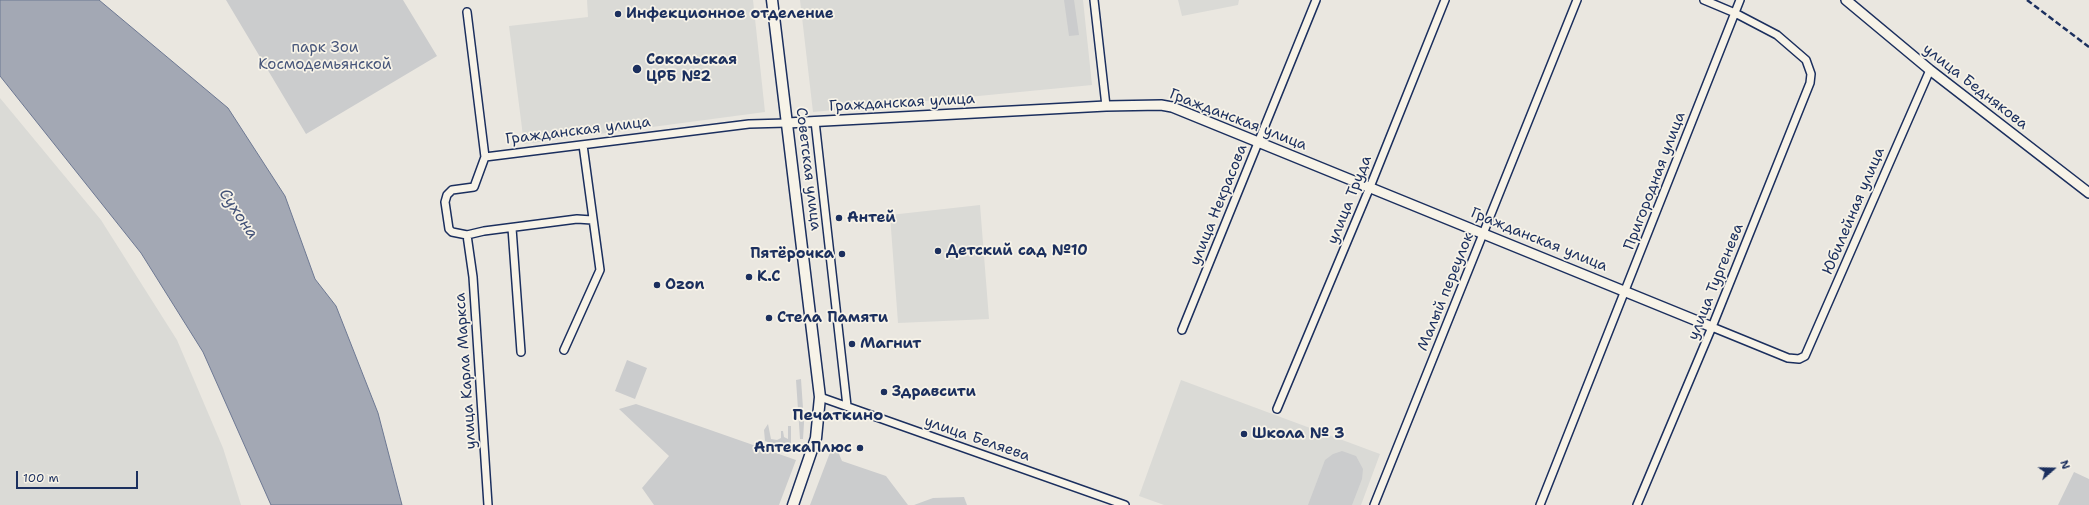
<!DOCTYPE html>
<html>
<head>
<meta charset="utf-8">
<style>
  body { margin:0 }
  #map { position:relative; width:2089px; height:505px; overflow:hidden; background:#eae7e0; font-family:"Shantell Sans",sans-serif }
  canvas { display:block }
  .north { position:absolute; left:2033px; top:449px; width:40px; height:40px; -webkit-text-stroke:3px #f7f3e8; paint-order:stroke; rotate:70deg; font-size:11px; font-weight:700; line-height:16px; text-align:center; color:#1b2f5e }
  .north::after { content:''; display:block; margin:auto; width:14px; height:18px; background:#1b2f5e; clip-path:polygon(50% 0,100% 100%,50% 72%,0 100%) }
  .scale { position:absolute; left:16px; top:471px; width:122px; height:18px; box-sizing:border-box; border:2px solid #1b2f5e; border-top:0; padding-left:5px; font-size:12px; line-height:14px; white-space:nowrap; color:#1b2f5e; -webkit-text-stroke:3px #f7f3e8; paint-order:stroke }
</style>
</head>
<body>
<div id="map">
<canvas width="2089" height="505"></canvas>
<div class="north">N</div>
<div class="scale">100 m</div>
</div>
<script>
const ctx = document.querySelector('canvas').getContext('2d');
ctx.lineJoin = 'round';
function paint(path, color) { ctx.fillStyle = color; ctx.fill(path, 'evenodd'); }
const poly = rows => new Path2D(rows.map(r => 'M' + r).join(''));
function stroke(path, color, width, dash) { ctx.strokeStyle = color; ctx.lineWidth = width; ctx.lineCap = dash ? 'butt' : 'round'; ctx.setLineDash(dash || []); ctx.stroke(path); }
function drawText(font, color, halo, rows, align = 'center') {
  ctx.font = font + ' "Shantell Sans",sans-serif'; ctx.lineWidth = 3.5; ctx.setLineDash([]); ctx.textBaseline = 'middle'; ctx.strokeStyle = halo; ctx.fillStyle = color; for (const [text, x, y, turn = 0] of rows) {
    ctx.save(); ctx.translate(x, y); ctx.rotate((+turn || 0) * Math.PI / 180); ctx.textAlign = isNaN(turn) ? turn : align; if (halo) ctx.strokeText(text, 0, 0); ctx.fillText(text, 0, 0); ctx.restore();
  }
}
const built = poly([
  [587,0,753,0,765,112,524,144,509,26,588,17],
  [800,0,1083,0,1092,85,813,112],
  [1178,0,1239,0,1238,5,1182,16],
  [0,98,101,220,177,340,223,448,241,505,0,505],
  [980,205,989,319,898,323,890,215],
  [1181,380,1380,454,1361,505,1164,505,1139,496]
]);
const green = poly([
  [226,0,403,0,437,56,306,134],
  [1064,0,1074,0,1079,35,1069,36],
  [627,360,647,368,635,399,615,391],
  [801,379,804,423,803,439,800,439,796,380],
  [636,404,796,460,779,505,654,505,642,488,669,456,619,409],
  [768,424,771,439,777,440,781,438,781,431,783,431,784,437,788,439,788,426,791,426,791,445,795,447,795,452,765,441,764,430],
  [834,442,842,461,886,476,908,505,810,505],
  [1342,451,1356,456,1363,469,1362,479,1352,505,1308,505,1325,460,1333,454],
  [2074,472,2089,479,2089,505,2058,505],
  [964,497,967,505,914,505,933,498]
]);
const water = poly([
  [0,0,99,0,228,108,285,196,315,279,336,306,378,413,402,505,271,505,203,352,141,253,0,76,0,0]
]);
const minor = poly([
  [1094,0,1106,106],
  [467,12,485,157,474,187,452,190,447,195,445,202,449,229,452,232,467,235,484,231,577,219,592,220],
  [815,121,847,406],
  [485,157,749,124,787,123],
  [512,228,521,352],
  [467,235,473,277,488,505],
  [1712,327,1788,358,1799,359,1805,356,1930,70],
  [1182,330,1316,0],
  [564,350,600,270,583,145],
  [820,397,1125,505],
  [1277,409,1370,187,1445,0],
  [1374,505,1577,0],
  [1540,505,1740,0],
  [1637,505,1712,327,1810,83,1811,74,1806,60,1777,35,1735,13,1704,0]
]);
const tertiary = poly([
  [1846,0,1930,70,2089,193],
  [787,123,1106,106,1161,105,1172,107,1258,142,1712,327]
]);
const secondary = poly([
  [772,0,820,397,816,438,793,505]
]);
const rail = poly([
  [2027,0,2089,47]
]);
const markers = [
  [618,14,4,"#1b2f5e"],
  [637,69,5,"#1b2f5e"],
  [839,218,4,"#1b2f5e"],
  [938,251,4,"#1b2f5e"],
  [842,254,4,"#1b2f5e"],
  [749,277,4,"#1b2f5e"],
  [657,285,4,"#1b2f5e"],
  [769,318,4,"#1b2f5e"],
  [852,344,4,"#1b2f5e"],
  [884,392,4,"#1b2f5e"],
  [1244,434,4,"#1b2f5e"],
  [860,448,4,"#1b2f5e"]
];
const poiNames = [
  ["Инфекционное отделение",626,14],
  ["Сокольская",646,60],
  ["ЦРБ №2",646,77],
  ["Антей",847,218],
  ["Детский сад №10",946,251],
  ["Пятёрочка",834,254,"right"],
  ["К.С",757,277],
  ["Ozon",665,285],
  ["Стела Памяти",777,318],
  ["Магнит",860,344],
  ["Здравсити",892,392],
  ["Школа № 3",1252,434],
  ["АптекаПлюс",852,448,"right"]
];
const parkNames = [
  ["парк Зои",325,48],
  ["Космодемьянской",325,65]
];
const streetNames = [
  ["улица Беднякова",1975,87,38],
  ["Гражданская улица",902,103,-3],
  ["Гражданская улица",1238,120,21],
  ["Гражданская улица",578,131,-7],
  ["Советская улица",808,169,83],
  ["Пригородная улица",1655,181,-69],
  ["улица Труда",1350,200,-68],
  ["улица Некрасова",1219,205,-68],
  ["Юбилейная улица",1854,211,-67],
  ["Гражданская улица",1539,240,22],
  ["улица Тургенева",1716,282,-68],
  ["Малый переулок",1446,292,-68],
  ["улица Карла Маркса",466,371,-94],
  ["улица Беляева",977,439,19]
];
const waterNames = [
  ["Сухона",238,214,56]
];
const neighbourhoodNames = [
  ["Печаткино",838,416]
];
paint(built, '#dadad6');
paint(green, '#cbcccd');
paint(water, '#a3a8b4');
stroke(water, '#6d7892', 1);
stroke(minor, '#1b2f5e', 10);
stroke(tertiary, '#1b2f5e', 12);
stroke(secondary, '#1b2f5e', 13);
stroke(minor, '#f7f3e8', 7);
stroke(tertiary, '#f7f3e8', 9);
stroke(secondary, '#f7f3e8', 10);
stroke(rail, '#1b2f5e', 2.5, [6, 3]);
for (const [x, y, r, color] of markers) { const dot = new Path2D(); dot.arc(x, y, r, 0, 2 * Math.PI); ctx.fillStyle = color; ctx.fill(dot); stroke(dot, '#f7f3e8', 1.5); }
drawText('bold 15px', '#1b2f5e', '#f7f3e8', poiNames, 'left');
drawText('15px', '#47567a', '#f7f3e8', parkNames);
drawText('15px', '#1b2f5e', '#f7f3e8', streetNames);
drawText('italic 16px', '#445378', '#f7f3e8', waterNames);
drawText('bold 16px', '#1b2f5e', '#f7f3e8', neighbourhoodNames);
</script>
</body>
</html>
